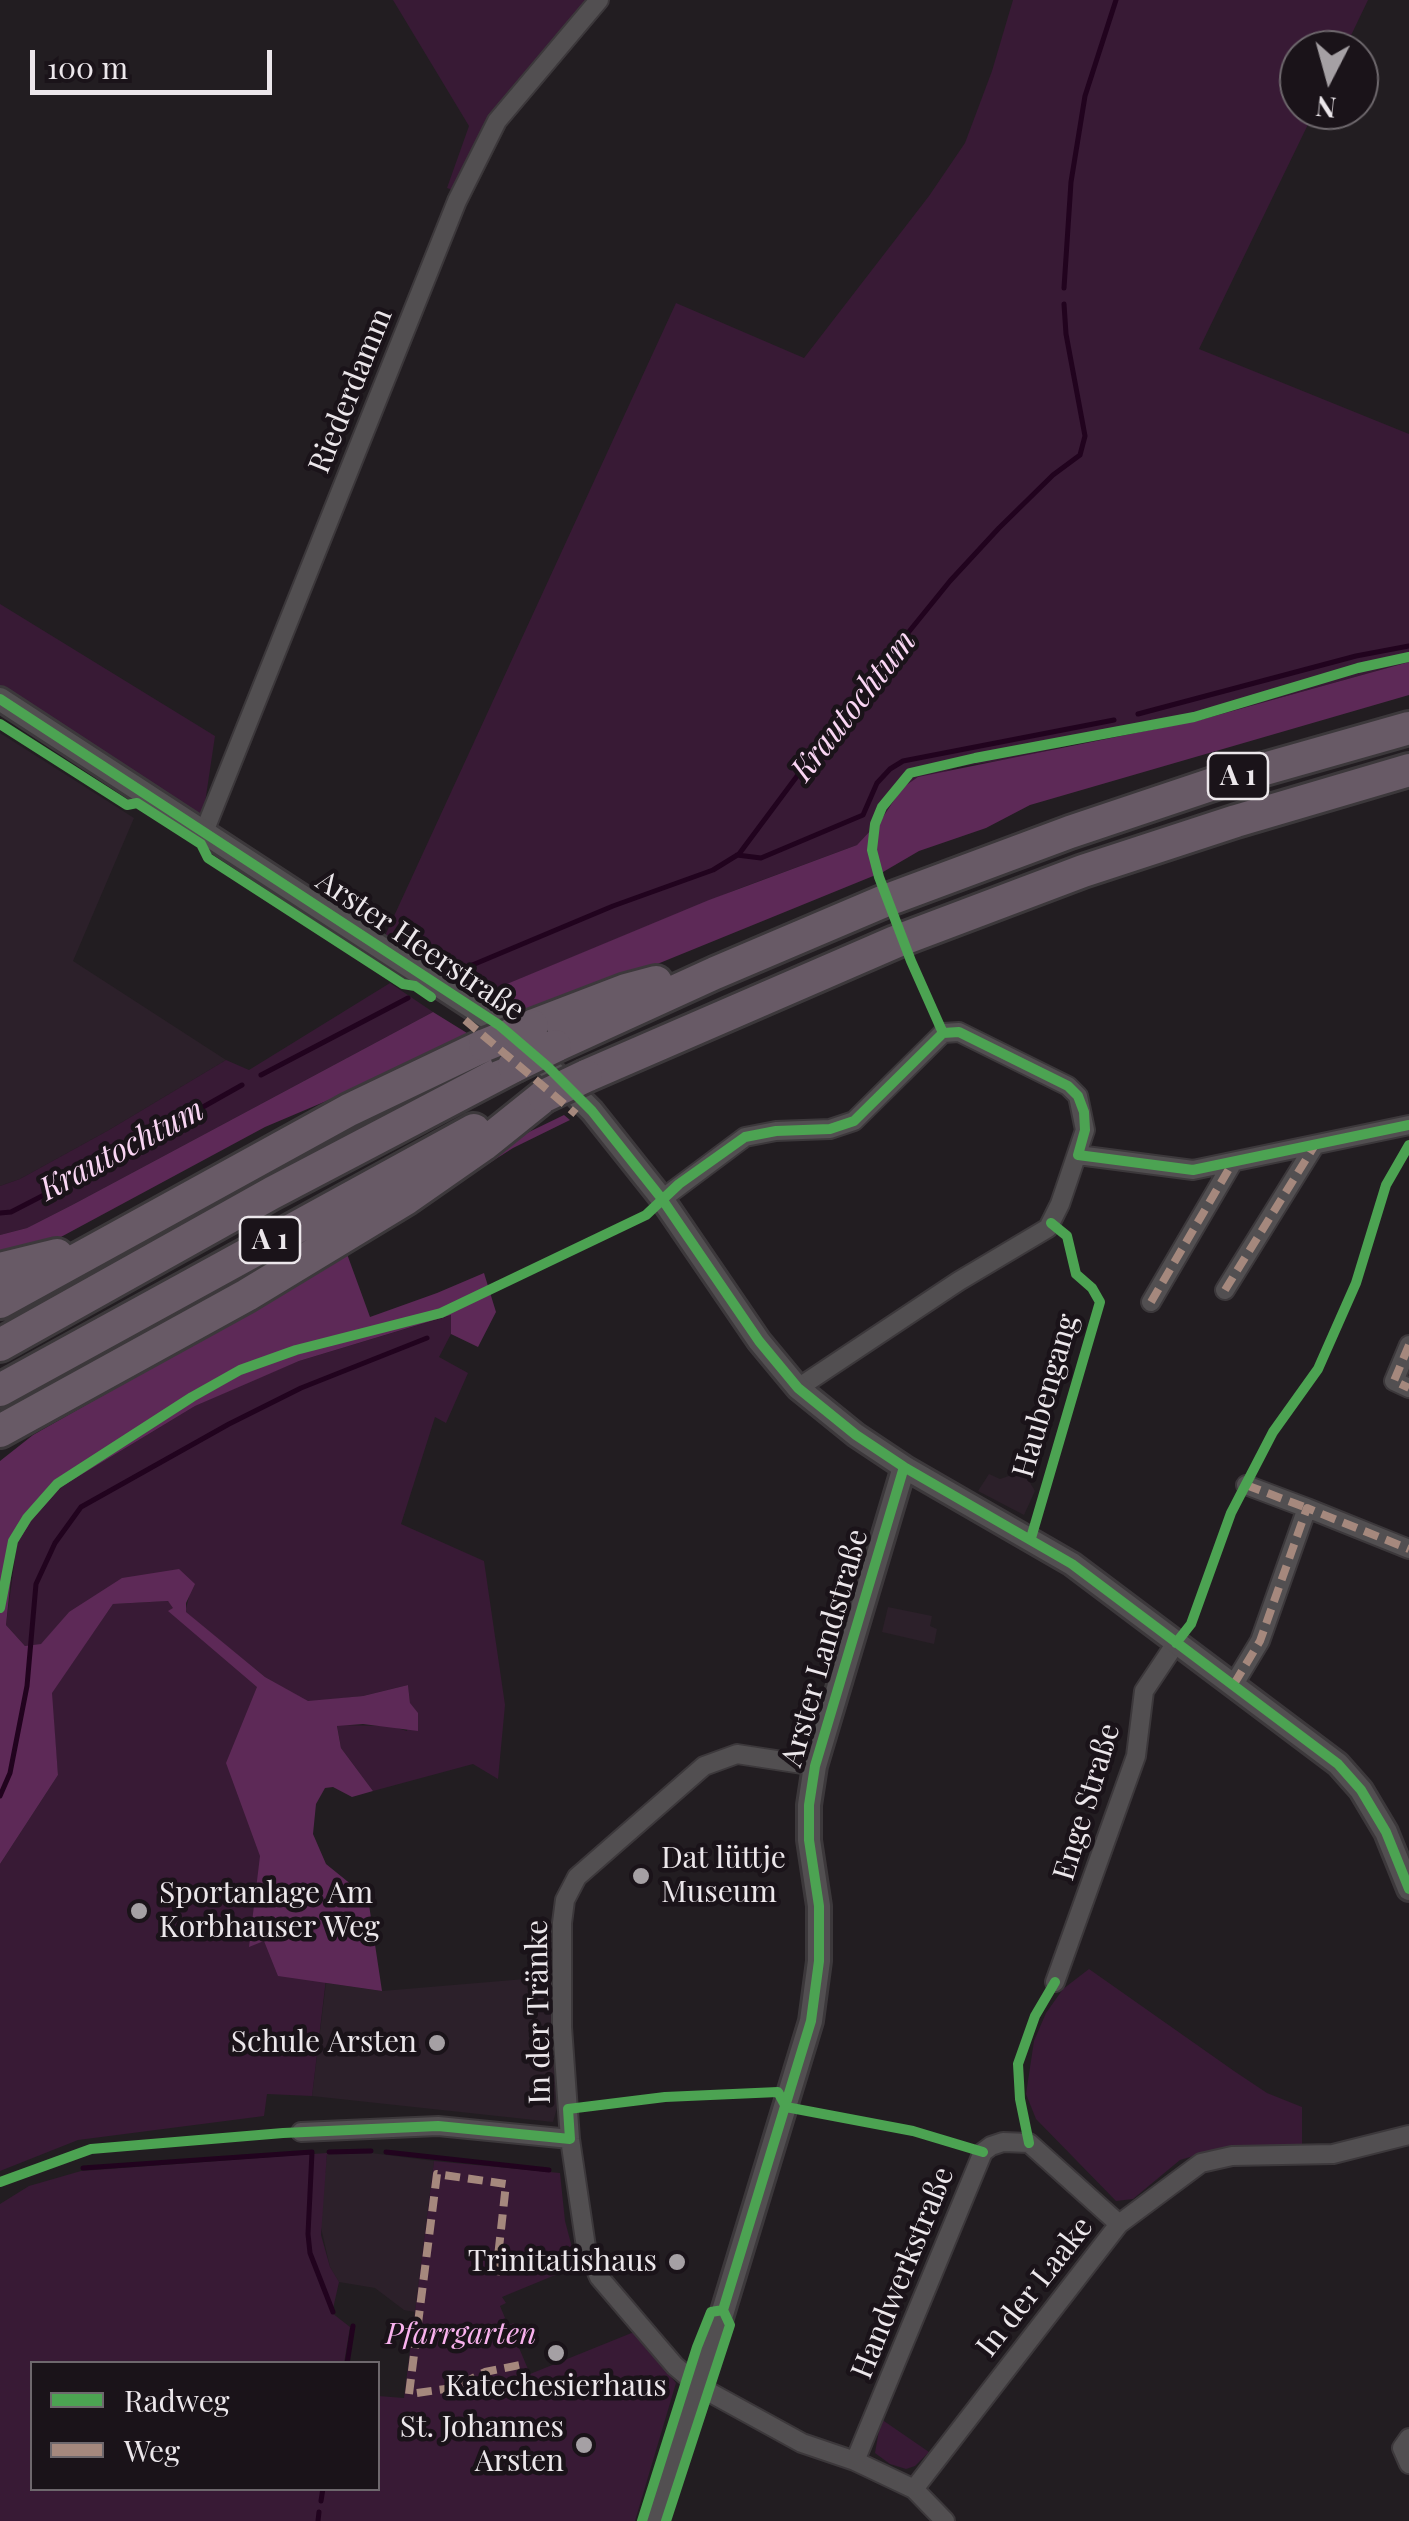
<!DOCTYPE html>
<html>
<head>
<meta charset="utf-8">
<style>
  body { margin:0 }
  #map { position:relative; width:1409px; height:2521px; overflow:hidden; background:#221d21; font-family:"Playfair Display",serif }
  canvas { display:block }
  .legend { position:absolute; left:30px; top:2361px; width:350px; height:130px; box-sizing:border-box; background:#1a1319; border:2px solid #6e686d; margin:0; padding:12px 18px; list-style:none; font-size:30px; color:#ece7eb }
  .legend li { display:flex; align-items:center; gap:20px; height:50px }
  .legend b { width:50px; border:2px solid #6e686d }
  .north { position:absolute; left:1279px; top:30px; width:100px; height:100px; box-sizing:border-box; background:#1a1319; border:2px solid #6e686d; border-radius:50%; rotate:186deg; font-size:28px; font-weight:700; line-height:40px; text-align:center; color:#ece7eb }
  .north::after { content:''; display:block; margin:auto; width:35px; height:45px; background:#a5a0a4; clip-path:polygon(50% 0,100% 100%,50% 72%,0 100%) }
  .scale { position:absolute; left:30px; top:50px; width:242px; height:45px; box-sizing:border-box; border:5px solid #ece7eb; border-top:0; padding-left:12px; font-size:30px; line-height:35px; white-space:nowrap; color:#ece7eb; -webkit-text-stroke:8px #1a1319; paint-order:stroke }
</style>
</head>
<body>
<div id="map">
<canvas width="1409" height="2521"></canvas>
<ul class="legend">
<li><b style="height:12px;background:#4ca352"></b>Radweg</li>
<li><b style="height:12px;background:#a5887d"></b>Weg</li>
</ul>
<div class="north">N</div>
<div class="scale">100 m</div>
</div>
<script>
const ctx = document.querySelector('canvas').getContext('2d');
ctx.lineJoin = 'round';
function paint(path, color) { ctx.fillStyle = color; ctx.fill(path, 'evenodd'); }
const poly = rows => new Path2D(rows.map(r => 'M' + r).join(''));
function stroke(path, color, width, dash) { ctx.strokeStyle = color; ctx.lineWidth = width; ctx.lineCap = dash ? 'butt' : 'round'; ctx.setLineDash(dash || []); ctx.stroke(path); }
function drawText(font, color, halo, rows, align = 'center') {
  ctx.font = font + ' "Playfair Display",serif'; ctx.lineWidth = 9; ctx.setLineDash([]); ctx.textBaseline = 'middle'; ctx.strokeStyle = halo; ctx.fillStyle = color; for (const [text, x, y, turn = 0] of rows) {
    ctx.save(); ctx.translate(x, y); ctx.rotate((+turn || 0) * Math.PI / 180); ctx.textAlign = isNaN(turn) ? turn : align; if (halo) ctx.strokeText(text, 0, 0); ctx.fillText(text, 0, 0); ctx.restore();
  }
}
const built = poly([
  [0,733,134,818,73,961,226,1060,109,1130,20,1179,0,1186],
  [1023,1471,1035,1491,1024,1515,978,1491,989,1474,1000,1479],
  [888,1607,932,1616,930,1626,937,1629,934,1644,882,1632],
  [549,1977,559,2101,553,2122,312,2096,326,1983,382,1991],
  [327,2153,371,2153,434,2161,415,2312,404,2310,375,2288,339,2282,330,2267,320,2223]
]);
const green = poly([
  [393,0,587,0,493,116,475,145,456,191,447,188,469,126],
  [1013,0,1368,0,1344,50,1299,50,1299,110,1315,110,1199,349,1409,434,1409,662,1200,720,1101,738,1017,758,958,767,902,788,883,817,857,845,738,889,473,998,383,940,676,303,804,358,929,196,965,143,992,71],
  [0,604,215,736,202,823,0,691],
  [390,983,433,1012,74,1204,27,1228,0,1235,0,1186,20,1179,109,1130,226,1060,249,1070],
  [452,1315,451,1334,439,1357,468,1373,446,1423,435,1417,401,1524,484,1561,505,1705,498,1779,473,1764,373,1791,341,1748,337,1725,390,1726,407,1731,410,1703,408,1685,363,1696,308,1702,265,1677,185,1612,191,1589,69,1612,41,1645,25,1646,6,1625,17,1543,32,1520,61,1487,195,1406,246,1383,299,1361],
  [168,1601,261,1687,328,1962,312,2096,267,2094,264,2116,78,2140,0,2171,0,1864,58,1775,51,1693,113,1604],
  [1089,1969,1234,2071,1267,2093,1302,2107,1302,2145,1224,2147,1180,2160,1133,2199,1116,2201,1036,2119,1026,2094,1034,2041,1046,2013,1063,1989],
  [327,2153,321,2235,330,2267,339,2282,332,2313,350,2327,344,2363,32,2364,32,2488,378,2488,378,2396,404,2398,434,2161,560,2173,565,2221,577,2266,502,2297,506,2303,500,2306,508,2325,514,2323,516,2328,512,2331,530,2374,634,2332,676,2383,635,2521,0,2521,0,2204,29,2186,81,2171],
  [881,2419,929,2452,915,2466,906,2469,890,2464,875,2453]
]);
const forest = poly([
  [1409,662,1409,695,1030,805,986,828,919,851,883,872,510,1024,473,998,709,900,857,845,883,817,902,788,918,777,1200,720],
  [433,1012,475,1038,265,1127,59,1238,13,1252,0,1253,0,1235,27,1228,74,1204],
  [564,1115,570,1120,513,1148,347,1254,370,1317,437,1293,484,1273,496,1312,478,1347,451,1334,451,1315,299,1361,195,1406,61,1487,32,1520,17,1543,12,1568,6,1625,25,1646,41,1644,69,1612,122,1578,179,1569,195,1584,186,1603,186,1612,265,1677,308,1701,363,1696,408,1685,410,1703,418,1713,418,1731,363,1724,337,1726,341,1748,373,1791,352,1797,333,1787,325,1788,316,1804,313,1834,326,1864,368,1898,382,1991,278,1976,264,1941,249,1947,260,1856,226,1763,257,1687,168,1611,173,1608,168,1601,113,1604,52,1693,58,1775,0,1864,0,1461,33,1435,179,1352,498,1147]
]);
const stream = poly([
  [1064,288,1071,182,1085,96,1116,0],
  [1138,714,1356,656,1409,646],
  [737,855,761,858,863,815,877,783,890,769,903,761,1114,720],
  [458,971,613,906,713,870,739,854,856,697,950,581,999,528,1053,475,1080,455,1085,436,1066,334,1064,304],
  [261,1075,408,998],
  [0,1213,11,1212,77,1178,242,1085],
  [0,1796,10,1773,27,1686,36,1584,55,1543,81,1507,229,1424,301,1388,427,1338],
  [329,2152,371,2151],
  [386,2152,549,2170],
  [83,2168,312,2152,308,2234,310,2253,333,2312],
  [347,2364,353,2326],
  [321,2501,323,2488],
  [318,2521,319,2512]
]);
const minor = poly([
  [204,832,457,201,497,121,599,0],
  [1078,1155,1193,1170,1409,1125],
  [662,1199,745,1137,776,1131,830,1129,854,1121,943,1033,959,1032,1068,1086,1078,1096,1085,1130,1060,1204,1048,1228,959,1281,798,1388],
  [1225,1290,1315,1145],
  [1151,1302,1233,1162],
  [1409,1345,1394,1381,1409,1388],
  [1246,1485,1307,1508],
  [1234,1684,1260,1641,1307,1508,1409,1549],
  [815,1766,737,1754,704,1766,577,1877,565,1900,562,1923,562,2027,570,2139,586,2247,599,2277,675,2366,700,2387,802,2443,855,2461,914,2489,945,2521],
  [1055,1982,1136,1756,1144,1691,1176,1643],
  [301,2132,438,2126,570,2139],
  [1409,2438,1402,2448,1409,2464],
  [855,2461,983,2152,991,2146,1003,2142,1029,2143,1119,2224],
  [914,2489,1119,2224,1201,2163,1232,2156,1333,2154,1409,2135]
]);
const tertiary = poly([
  [0,699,499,1025,548,1067,592,1111,662,1199,759,1341,798,1388,856,1435,904,1467,1072,1564,1338,1764,1361,1790,1386,1832,1409,1889],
  [655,2521,700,2387,811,2021,819,1961,819,1906,809,1840,809,1805,815,1766,904,1467]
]);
const motorway = poly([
  [532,1026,626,990,656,982],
  [555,1046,715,973,882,902,1070,832,1222,781,1409,728],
  [586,1076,895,942,1083,871,1236,821,1409,770],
  [0,1269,57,1255],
  [0,1302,349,1110,485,1045],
  [0,1345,272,1193,514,1066],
  [0,1390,474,1130],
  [0,1431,247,1295,407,1198,483,1145,544,1096]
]);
const motorwayBridge = poly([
  [485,1045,532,1026],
  [514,1066,555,1046],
  [544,1096,586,1076]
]);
const quiet = poly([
  [465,1020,576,1114],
  [1225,1290,1315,1145],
  [1151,1302,1233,1162],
  [1409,1345,1394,1381,1409,1388],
  [1246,1485,1307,1508],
  [1234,1684,1260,1641,1307,1508,1409,1549],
  [496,2275,506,2184,437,2174,409,2394,453,2388,485,2372,525,2364]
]);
const cycleway = poly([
  [0,699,499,1025,548,1067,592,1111,662,1199,759,1341,798,1388,856,1435,904,1467,1072,1564,1338,1764,1361,1790,1386,1832,1409,1889],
  [0,724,127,805,137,803,201,844,208,858,403,984,415,986,431,997],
  [943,1033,911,961,879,877,872,850,875,824,882,807,910,773,975,758,1194,717,1358,668,1409,657],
  [1031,1538,1100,1302,1092,1288,1076,1274,1067,1236,1051,1223],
  [0,1608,13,1541,27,1518,57,1484,192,1397,240,1370,296,1350,441,1313,646,1215,679,1184,745,1137,776,1131,830,1129,854,1121,943,1033,959,1032,1068,1086,1078,1096,1084,1112,1085,1130,1078,1155,1193,1170,1409,1125],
  [1176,1643,1191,1624,1231,1513,1273,1432,1318,1369,1356,1283,1386,1185,1409,1145],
  [786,2107,913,2131,983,2152],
  [1029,2143,1020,2099,1018,2064,1035,2016,1055,1982],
  [0,2182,91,2149,283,2133,438,2126,570,2139,568,2109,665,2097,778,2092,786,2107],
  [723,2310,811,2021,819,1961,819,1906,809,1840,809,1805,815,1766,904,1467],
  [642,2521,697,2347,711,2312,723,2310],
  [666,2521,730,2325,723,2310]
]);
const markers = [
  [641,1876,10,"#a5a0a4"],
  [139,1911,10,"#a5a0a4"],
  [437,2043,10,"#a5a0a4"],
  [677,2262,10,"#a5a0a4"],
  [556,2353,10,"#a5a0a4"],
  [584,2445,10,"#a5a0a4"]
];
const shields = [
  [1238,776,60],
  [270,1240,60]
];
const shieldNames = [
  ["A 1",1238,776],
  ["A 1",270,1240]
];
const streetNames = [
  ["Riederdamm",351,391,-68],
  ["Arster Heerstraße",420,946,34],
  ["Haubengang",1046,1396,-74],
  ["Arster Landstraße",825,1648,-74],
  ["Enge Straße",1087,1802,-73],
  ["In der Tränke",539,2012,-91],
  ["Handwerkstraße",903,2273,-68],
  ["In der Laake",1035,2287,-52]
];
const poiNames = [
  ["Dat lüttje",661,1859,"left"],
  ["Museum",661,1893,"left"],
  ["Sportanlage Am",159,1894,"left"],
  ["Korbhauser Weg",159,1928,"left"],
  ["Schule Arsten",417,2043],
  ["Trinitatishaus",657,2262],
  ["Katechesierhaus",556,2387,"center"],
  ["St. Johannes",564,2428],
  ["Arsten",564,2462]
];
const parkNames = [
  ["Pfarrgarten",461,2335]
];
const waterNames = [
  ["Krautochtum",854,706,-52],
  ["Krautochtum",122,1150,-28]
];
paint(built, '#2c202a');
paint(green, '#381a35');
paint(forest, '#5d2957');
stroke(stream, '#21031e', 5);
stroke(minor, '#3c383b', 22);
stroke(tertiary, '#3c383b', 28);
stroke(motorway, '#3c383b', 38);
stroke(minor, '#524f51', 18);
stroke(tertiary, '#524f51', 22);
stroke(motorway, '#685a66', 32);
stroke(motorwayBridge, '#3c383b', 38, []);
stroke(motorwayBridge, '#685a66', 32);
stroke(quiet, '#a5887d', 8, [15, 8]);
stroke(cycleway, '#4ca352', 10);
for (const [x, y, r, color] of markers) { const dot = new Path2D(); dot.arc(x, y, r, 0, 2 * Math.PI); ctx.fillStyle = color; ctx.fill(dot); stroke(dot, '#1a1319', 4); }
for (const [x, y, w] of shields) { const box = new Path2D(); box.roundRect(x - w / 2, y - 23, w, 46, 8); ctx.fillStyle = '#1a1319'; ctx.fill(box); stroke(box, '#ece7eb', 2.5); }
drawText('bold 28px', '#ece7eb', null, shieldNames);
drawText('30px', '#ece7eb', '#1a1319', streetNames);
drawText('30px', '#ece7eb', '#1a1319', poiNames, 'right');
drawText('italic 30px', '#f9b2ee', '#1a1319', parkNames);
drawText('italic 32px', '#fad6f4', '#1a1319', waterNames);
</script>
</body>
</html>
